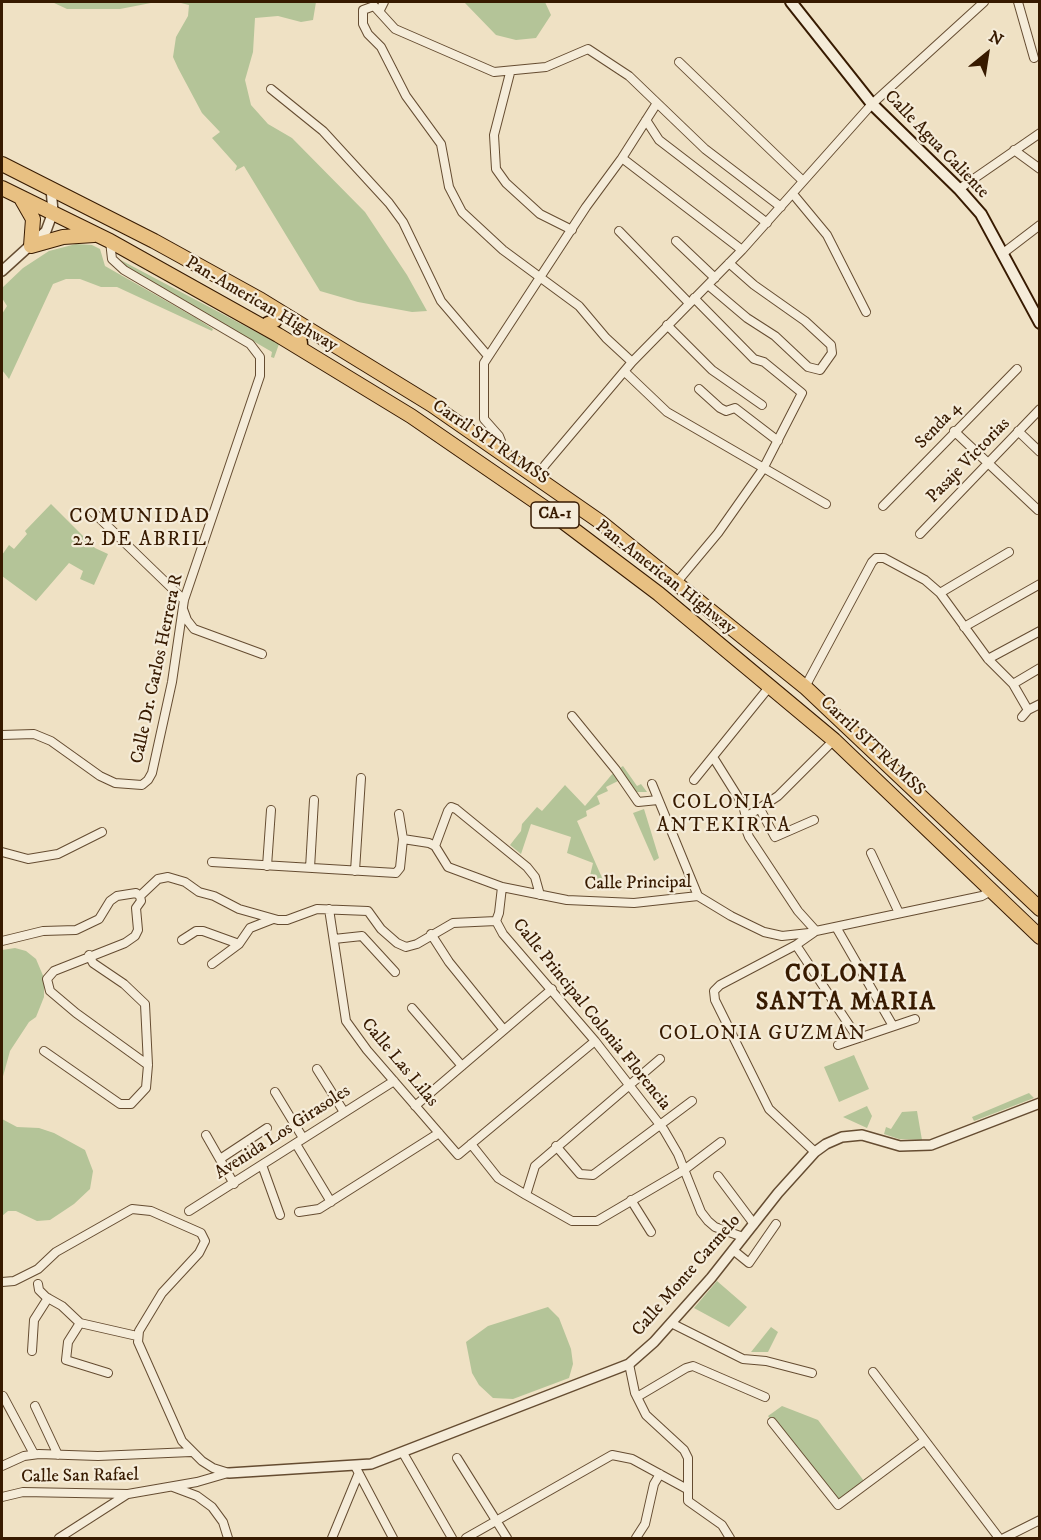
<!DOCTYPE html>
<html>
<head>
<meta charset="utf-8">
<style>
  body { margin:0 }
  #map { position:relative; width:1041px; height:1540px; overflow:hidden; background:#efe1c4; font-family:"IM FELL DW Pica",serif }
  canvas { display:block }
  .frame { position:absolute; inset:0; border:3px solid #371a00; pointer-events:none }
  .north { position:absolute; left:957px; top:24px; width:60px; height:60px; -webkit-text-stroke:4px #f5ecd9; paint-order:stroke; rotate:30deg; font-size:16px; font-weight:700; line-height:24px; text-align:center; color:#371a00 }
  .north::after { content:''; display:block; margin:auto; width:21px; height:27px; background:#371a00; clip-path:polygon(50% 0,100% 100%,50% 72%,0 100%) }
</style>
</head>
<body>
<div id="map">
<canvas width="1041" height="1540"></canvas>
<div class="frame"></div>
<div class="north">N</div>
</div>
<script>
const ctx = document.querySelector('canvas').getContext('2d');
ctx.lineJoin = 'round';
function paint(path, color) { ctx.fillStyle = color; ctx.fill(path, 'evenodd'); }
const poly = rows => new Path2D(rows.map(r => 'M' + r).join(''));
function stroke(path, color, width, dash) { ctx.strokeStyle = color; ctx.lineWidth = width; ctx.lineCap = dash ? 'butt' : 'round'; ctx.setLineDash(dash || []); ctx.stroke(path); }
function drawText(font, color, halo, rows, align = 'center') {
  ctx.font = font + ' "IM FELL DW Pica",serif'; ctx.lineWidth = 4.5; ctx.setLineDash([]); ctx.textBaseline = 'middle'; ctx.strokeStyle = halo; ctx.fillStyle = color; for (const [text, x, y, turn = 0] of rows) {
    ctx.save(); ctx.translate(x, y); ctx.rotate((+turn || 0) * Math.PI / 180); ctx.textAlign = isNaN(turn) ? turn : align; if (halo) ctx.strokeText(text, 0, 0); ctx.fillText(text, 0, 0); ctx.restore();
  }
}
const green = poly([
  [52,2,156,2,120,9,67,9],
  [177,2,316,2,313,20,301,22,278,16,255,18,253,52,245,80,251,105,268,124,292,138,365,212,407,275,427,311,412,312,358,302,320,291,244,166,235,171,237,166,212,138,220,132,202,113,178,68,173,57,176,37,188,16,189,5],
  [464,2,545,2,551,15,536,38,516,40,496,35],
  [76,244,92,245,100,249,105,266,196,318,213,329,212,331,117,287,101,287,80,279,66,279,53,284,9,379,2,370,2,314,7,306,2,298,2,288,23,268,49,251],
  [113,256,279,344,274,358,271,357,272,352,116,261],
  [51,504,95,548,108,554,94,585,80,579,83,571,69,563,36,601,2,576,2,555,9,545,14,549,27,534,25,531],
  [623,766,637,786,641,784,647,792,636,792,620,768],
  [614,772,618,781,606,787,608,791,597,796,600,804,586,811,587,816,577,821,603,880,589,880,593,863,567,853,571,837,531,824,521,854,510,845,521,831,522,824,537,807,542,811,565,785,585,806],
  [644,809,659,858,654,861,633,813],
  [15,948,26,951,36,959,44,978,44,997,36,1017,29,1022,10,1051,2,1080,2,950],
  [854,1055,869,1089,839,1102,824,1067],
  [1029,1093,1034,1098,974,1121,972,1117],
  [867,1106,872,1116,867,1128,843,1117],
  [917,1111,922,1140,899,1139,884,1134,886,1127,891,1129,902,1112],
  [2,1119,17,1127,39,1128,54,1133,85,1150,93,1171,90,1189,74,1204,50,1220,37,1221,16,1211,8,1211,2,1216],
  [717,1281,747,1307,729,1327,694,1308],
  [548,1307,559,1318,571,1349,573,1364,569,1378,513,1399,493,1398,479,1385,472,1373,466,1342,488,1326],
  [771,1327,778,1332,768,1352,751,1352],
  [782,1406,818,1420,867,1485,843,1503,832,1499,768,1416]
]);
const minor = poly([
  [1018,2,1034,58],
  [380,10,384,2],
  [679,62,803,181],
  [510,73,494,135,496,169,506,183,540,214,572,230],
  [271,89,323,131,389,203,403,222,441,301,488,356],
  [646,120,659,140,767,223],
  [1014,150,1040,169],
  [622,158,742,250],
  [959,189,1040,133],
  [793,194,827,235,866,312],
  [619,231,689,303],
  [676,241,715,278],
  [1002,254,1040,225],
  [708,285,747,318,775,336,808,367,820,370,832,353,831,345,805,321,754,285,729,263],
  [667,325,712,370,762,405],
  [632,362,606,338,579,306,503,250,462,212,449,187,441,144,406,96,381,47,368,34,363,24,363,10,374,6,395,29,494,72,546,67,588,49,629,76,705,149,781,207],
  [625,372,667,412,826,504],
  [699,389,720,408,726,411,735,408,778,441],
  [954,431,1038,510],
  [1018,431,1040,452],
  [497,450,501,441,499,436,484,419,484,363,586,207,622,158,657,103],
  [537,478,545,465,632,362,742,250,872,104,984,2],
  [883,506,1017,369],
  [93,512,184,600],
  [920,534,1040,409],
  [677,582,718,533,763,469,802,393,764,362,754,359,694,298],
  [940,593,1009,552],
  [183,609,187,620,194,629,262,654],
  [964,627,1040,584],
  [988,659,1040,631],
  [1013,684,1040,668],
  [805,687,872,562,876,558,884,558,925,580,940,593,988,659,1013,684,1028,710,1022,717],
  [1028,710,1040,704],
  [572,716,616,770,638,802,658,800],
  [2,735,34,734,51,741,100,776,115,783,142,785,148,780,152,773,172,682,184,600,260,376,260,357,250,344,124,270,112,259,110,241],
  [713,757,743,805,746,817],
  [694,780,770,686],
  [652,784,698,896],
  [760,809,775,837,814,820],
  [403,839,429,843,435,846,448,867,502,887,567,900,634,903,698,896,731,916,764,932,782,936,809,933],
  [435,846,448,811,451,807,456,809,527,867,535,877,540,895],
  [2,852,28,859,58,854,102,832],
  [871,853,899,913],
  [212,862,396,873,400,868,403,839,399,814],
  [267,866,271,810],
  [310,868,314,800],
  [355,871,361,778],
  [502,887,499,913,496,921,503,934,595,1041,664,1130,678,1154,701,1212,708,1221,715,1227,743,1237],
  [140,896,158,879,168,877,185,882,199,892,214,896,239,909,278,920,287,920,317,909,368,911,381,929,397,943,406,947,417,944,453,923,496,921],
  [140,896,141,901,136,908,138,930,135,936,125,943,54,971,47,979,50,991,76,1013,148,1065],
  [329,909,346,1021,367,1050,458,1155,595,1041],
  [836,927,893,1026],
  [816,931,798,911,749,837,744,824,746,817,778,796,834,740],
  [431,934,449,962,504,1030],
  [334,939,362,936,395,972],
  [182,940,196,931,203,931,239,944],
  [2,941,43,931,76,930,99,919,110,901,117,896,136,893,140,896],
  [796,945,857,1037],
  [212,964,239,944,250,928,273,919],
  [412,1008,462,1066],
  [838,1045,915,1019],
  [44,1051,120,1104,131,1104,146,1088,148,1065,145,1004,124,984,93,963,89,955],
  [660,1059,535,1166,526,1195,572,1221,597,1221,684,1170,721,1142],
  [317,1069,344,1112],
  [275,1092,303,1138],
  [415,1106,552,989],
  [206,1135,234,1184],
  [296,1144,331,1202],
  [471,1144,498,1178,526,1195],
  [556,1146,580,1174,593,1175,692,1101],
  [815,1152,769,1109,715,1000,714,991,720,985,796,945,816,931,982,896,991,891],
  [220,1159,267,1128],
  [262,1165,280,1215],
  [718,1176,754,1224],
  [631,1200,651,1232],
  [189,1211,394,1081],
  [299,1212,319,1209,439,1133],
  [733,1250,749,1263,776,1224],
  [2,1282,14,1281,38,1269,56,1252,132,1209,151,1211,201,1233,205,1241,199,1253,162,1293,139,1331,138,1342,182,1441,202,1461,213,1468,229,1473],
  [38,1284,39,1290,46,1297,62,1306,80,1323,137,1336],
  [80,1323,68,1342,66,1360,108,1373],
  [671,1323,743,1359,766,1361,812,1373],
  [32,1351,34,1320,48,1298],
  [629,1364,635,1393,646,1415,684,1450,688,1458,688,1501,722,1525,730,1538],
  [873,1372,999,1538],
  [3,1396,34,1454],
  [637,1397,686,1368,693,1366,765,1397],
  [35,1406,58,1455],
  [772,1422,838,1505,924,1441],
  [403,1453,452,1538],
  [457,1458,507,1538],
  [2,1466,24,1456,39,1454,98,1456,191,1452],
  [355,1466,393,1538],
  [173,1487,197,1496,212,1507,223,1522,228,1538],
  [2,1497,23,1492,128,1494,197,1482,228,1473],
  [59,1538,126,1495],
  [332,1538,358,1475],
  [466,1538,612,1455,632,1459,687,1489],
  [636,1538,645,1524,654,1484,660,1474],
  [1004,1538,1040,1520]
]);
const tertiary = poly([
  [2,271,46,231,53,212,51,188],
  [229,1473,371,1464,629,1364,654,1342,711,1278,778,1193,815,1152,826,1144,842,1137,862,1135,900,1146,931,1145,1040,1103]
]);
const secondary = poly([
  [791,2,872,104,959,189,981,214,1040,323]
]);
const primary = poly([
  [268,323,275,321,274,313],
  [301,343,299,335,307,332]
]);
const trunk = poly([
  [2,164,154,241,261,300,432,405,599,521,805,687,1040,909],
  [2,188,110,241,278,335,411,416,545,508,659,594,834,740,1040,937],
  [21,198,33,219,31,246],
  [31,246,63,237,94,235]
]);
const shields = [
  [555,515,48]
];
const shieldNames = [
  ["CA-1",555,515]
];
const streetNames = [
  ["Calle Agua Caliente",936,145,46],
  ["Pan-American Highway",261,305,30],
  ["Senda 4",939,426,-46],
  ["Carril SITRAMSS",490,443,34],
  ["Pasaje Victorias",969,461,-46],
  ["Pan-American Highway",665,578,38],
  ["Calle Dr. Carlos Herrera R",158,669,-78],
  ["Carril SITRAMSS",872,747,43],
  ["Calle Principal",638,884,-1],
  ["Calle Principal Colonia Florencia",591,1015,51],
  ["Calle Las Lilas",399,1063,50],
  ["Avenida Los Girasoles",283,1133,-33],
  ["Calle Monte Carmelo",687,1276,-49],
  ["Calle San Rafael",80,1477,-1]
];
const neighbourhoodNames = [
  ["COMUNIDAD",140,518],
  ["22 DE ABRIL",140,541],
  ["COLONIA",724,804],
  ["ANTEKIRTA",724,827],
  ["COLONIA GUZMAN",763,1035]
];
const districtNames = [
  ["COLONIA",846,976],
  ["SANTA MARIA",846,1004]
];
paint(green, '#b4c498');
stroke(minor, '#654c31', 10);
stroke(tertiary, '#654c31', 12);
stroke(secondary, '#371a00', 14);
stroke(primary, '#371a00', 15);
stroke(trunk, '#371a00', 16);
stroke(minor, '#f5ecd9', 8);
stroke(tertiary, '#f5ecd9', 9);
stroke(secondary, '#f5ecd9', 10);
stroke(primary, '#e8c082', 12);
stroke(trunk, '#e8c082', 14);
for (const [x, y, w] of shields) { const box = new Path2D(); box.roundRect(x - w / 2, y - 13, w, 26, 4.5); ctx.fillStyle = '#f5ecd9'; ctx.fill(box); stroke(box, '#371a00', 1.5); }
drawText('bold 16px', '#371a00', null, shieldNames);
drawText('18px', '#371a00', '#f5ecd9', streetNames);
ctx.letterSpacing = '1.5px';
drawText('20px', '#371a00', '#f5ecd9', neighbourhoodNames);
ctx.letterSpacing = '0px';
ctx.letterSpacing = '1.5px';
drawText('bold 24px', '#371a00', '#f5ecd9', districtNames);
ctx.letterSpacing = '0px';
</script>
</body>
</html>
